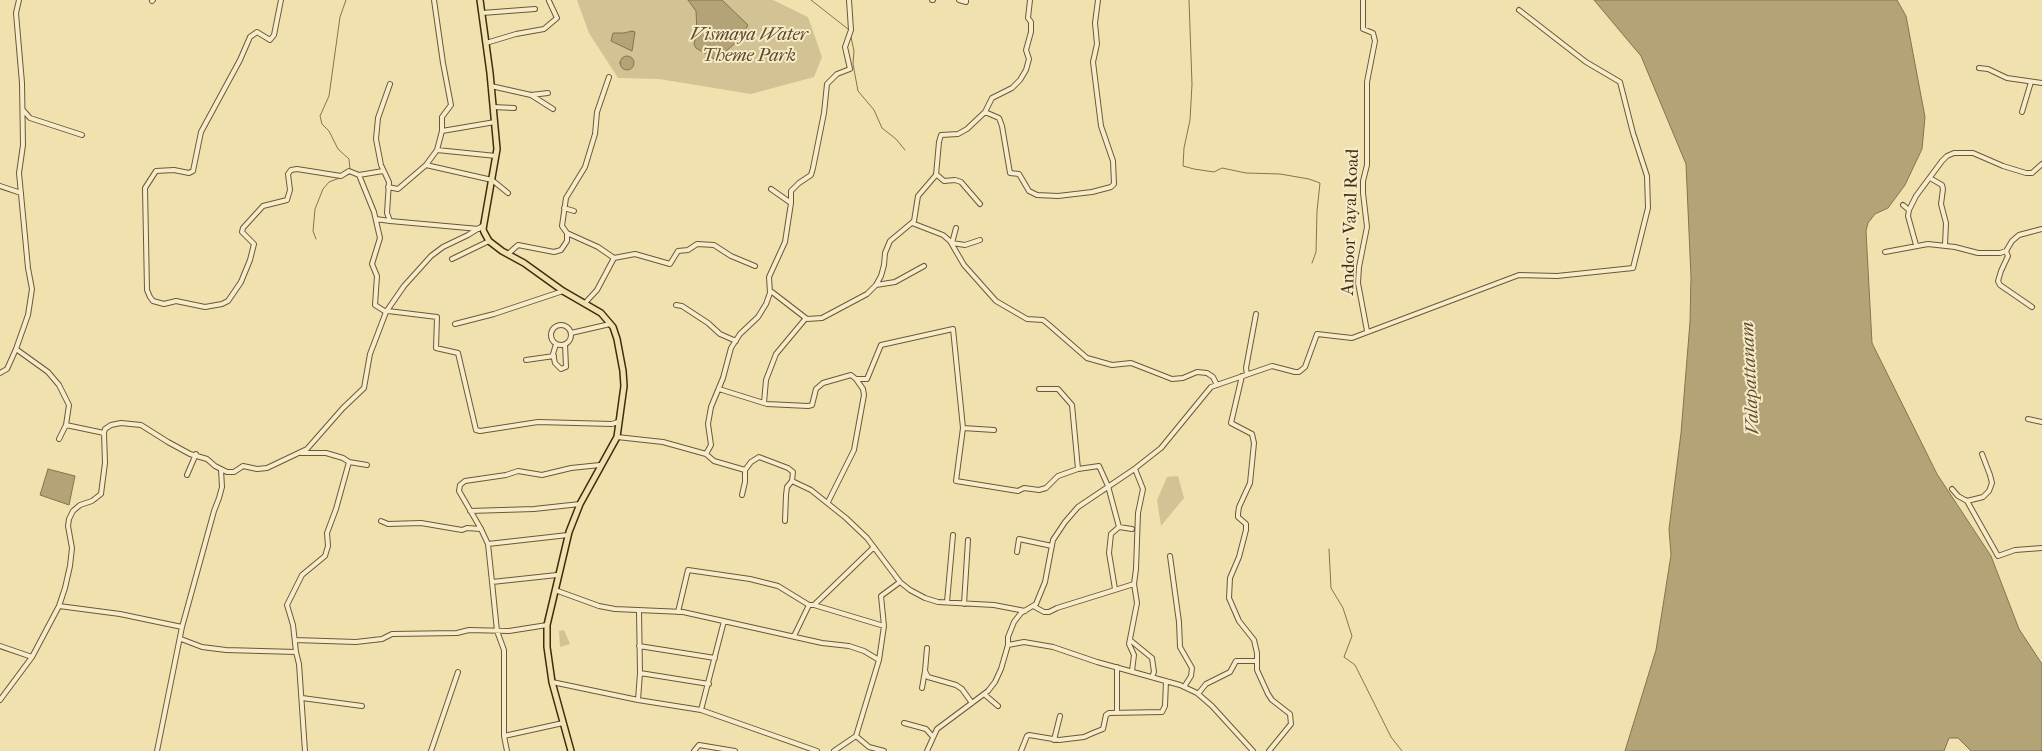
<!DOCTYPE html>
<html>
<head>
<meta charset="utf-8">
<style>
  body { margin:0 }
  canvas { display:block; background:#f1e1ae }
</style>
</head>
<body>
<canvas width="2042" height="751"></canvas>
<script>
const ctx = document.querySelector('canvas').getContext('2d');
ctx.lineJoin = 'round';
function paint(path, color) { ctx.fillStyle = color; ctx.fill(path, 'evenodd'); }
const poly = rows => new Path2D(rows.map(r => 'M' + r).join(''));
function stroke(path, color, width, dash) { ctx.strokeStyle = color; ctx.lineWidth = width; ctx.lineCap = dash ? 'butt' : 'round'; ctx.setLineDash(dash || []); ctx.stroke(path); }
function drawText(font, color, halo, rows, align = 'center') {
  ctx.font = font + ' "IM FELL French Canon",serif'; ctx.lineWidth = 4; ctx.setLineDash([]); ctx.textBaseline = 'middle'; ctx.strokeStyle = halo; ctx.fillStyle = color; for (const [text, x, y, turn = 0] of rows) {
    ctx.save(); ctx.translate(x, y); ctx.rotate((+turn || 0) * Math.PI / 180); ctx.textAlign = isNaN(turn) ? turn : align; if (halo) ctx.strokeText(text, 0, 0); ctx.fillText(text, 0, 0); ctx.restore();
  }
}
const green = poly([
  [577,0,773,0,808,17,822,57,814,77,751,94,659,79,618,78,589,33],
  [1178,476,1184,498,1161,526,1157,500,1167,477],
  [564,630,570,644,560,647,559,631]
]);
const water = poly([
  [688,0,722,0,748,25,741,38,716,60,696,48,694,44,697,32,696,11,688,0],
  [1594,0,1897,0,1906,16,1925,117,1922,149,1905,185,1888,208,1875,214,1868,223,1866,231,1872,343,1937,474,1991,556,2019,629,2042,664,2042,751,1971,751,1958,738,1949,738,1944,751,1625,751,1656,650,1671,555,1669,529,1681,433,1690,322,1691,277,1686,164,1641,56,1594,0],
  [632,31,635,32,632,51,611,41,613,33,624,33,632,31],
  '620 63a7 7 0 1 1 14 0a7 7 0 1 1-14 0Z',
  [48,469,75,476,69,505,40,495,48,469]
]);
const stream = poly([
  [346,0,340,17,329,96,320,116,322,124,329,131,338,149,349,159,350,170],
  [811,0,848,29],
  [1189,0,1192,84,1190,120,1184,148,1183,166,1194,169,1214,172,1222,168,1246,173,1280,174,1309,179,1320,183,1317,211,1316,252,1312,263],
  [851,37,854,51,853,64,858,91,874,110,882,128,896,139,905,150],
  [316,239,313,231,315,209,323,189,329,182,350,174],
  [1329,549,1331,588,1343,608,1352,636,1344,657,1355,665,1391,737,1402,751]
]);
const minor = poly([
  [19,0,16,13,22,83,23,145,19,173,28,268,32,289,28,315,16,349,48,372,59,385,69,405,66,425,104,433],
  [281,0,274,35,270,40,257,32,250,37,240,60,201,132,193,171,189,173,174,170,156,171,145,188,147,290,150,297,153,301,164,304,176,301,205,307,222,304,228,301,241,282,250,260,254,244,242,232,243,228,263,206,287,200,290,190,288,174,291,170,297,169,341,176,349,171,359,175,383,171],
  [434,0,443,63,451,105,442,117,442,131,495,122],
  [932,0,933,0],
  [959,0,966,2,966,0],
  [1030,0,1028,18,1031,22,1031,32,1026,50,1029,59,1026,70,1020,80,1012,88,992,98,985,112,999,118,1002,126,1010,173,1019,174,1029,191,1037,195,1058,196,1092,192,1111,187,1114,184,1113,161,1101,126,1093,62,1097,44,1095,23,1098,0],
  [1363,0,1363,29,1373,33,1375,41,1367,82,1367,165,1363,181,1363,193,1367,227,1359,267,1358,283,1367,331],
  [152,1,153,0],
  [482,13,535,9],
  [486,43,516,34,544,29,557,18,549,1],
  [1979,68,1988,69,2007,78,2042,83],
  [390,84,378,118,376,139,381,165,389,182,387,213,390,221,479,229],
  [491,86,531,95,548,93],
  [531,95,553,109],
  [493,107,514,108],
  [23,110,30,118,82,135],
  [2022,112,2031,82],
  [437,150,496,156],
  [426,165,492,180,508,193],
  [936,174,944,181,955,180,961,182,980,204],
  [359,175,374,212,380,238,372,264,377,276,375,305,386,312],
  [1930,178,1942,185,1943,189,1941,204,1946,223,1945,245],
  [0,186,21,193],
  [388,187,398,189,426,165,437,150,442,131],
  [771,189,791,203],
  [1903,205,1909,210,1908,216,1916,245],
  [564,208,574,211],
  [1909,210,1916,196,1942,161,1947,156,1954,153,1973,153,2003,166,2026,173,2032,173,2042,164],
  [376,219,390,221],
  [912,223,943,235,950,241,964,265,996,301,1027,319,1043,320,1048,324,1087,358,1112,365,1131,363,1172,379,1183,378,1197,372,1207,373,1213,377,1217,385],
  [956,228,952,243,965,245,980,240],
  [567,233,598,247,614,258,597,290,585,303],
  [2006,251,2008,256,2001,271,1998,281,2000,285,2032,307],
  [1885,252,1928,244,1955,247,1978,253,2000,253,2006,251,2012,241,2019,235,2042,229],
  [508,254,518,245,554,252,561,250,567,241,567,233,562,226,566,198,585,167,595,134,597,112,609,77],
  [614,258,635,254,670,264,678,251,688,250,697,244,714,245,731,256,755,266],
  [452,259,489,241],
  [876,285,895,282,924,266],
  [770,293,769,277,785,242,791,203,791,191,799,183,811,175,813,168,824,113,827,84,837,74,850,69,845,47,851,30,849,0],
  [676,305,682,306,708,323,720,334,736,341],
  [388,311,437,317,436,348,458,353,476,430,480,431,538,422,612,424,618,422],
  [455,324,494,314,563,291],
  '551 335a10 10 0 1 1 20 0a10 10 0 1 1-20 0Z',
  [571,333,610,324],
  [556,344,553,354,555,363,561,369,566,367,565,344],
  [526,360,554,356],
  [0,373,7,369,16,349],
  [1247,374,1246,368,1256,314],
  [1242,376,1231,423,1252,434,1254,443,1250,483,1239,507,1238,514,1238,517,1246,524,1246,530,1239,557,1230,578,1229,598,1239,621,1254,640,1257,653,1257,670,1268,694,1272,700,1290,714,1291,724,1269,751],
  [856,379,867,379,881,345,953,329,963,428,994,430],
  [719,389,767,404,808,406,812,405,816,389,823,383,851,375,856,379,863,389,864,395,854,450,828,502],
  [764,403,766,380,776,354,806,318],
  [2028,419,2042,422],
  [963,428,956,481,1018,491,1024,488,1039,490,1046,488,1058,476,1078,469,1072,405,1058,389,1039,389],
  [617,437,663,442,706,454,711,445,708,424,711,407,723,378,731,348,740,334,758,317,766,304,770,293,772,292,807,319,822,318,867,294,876,285,881,276,884,265,885,253,890,241,914,221,918,196,936,175,939,142,941,135,958,134,967,129,985,112],
  [59,439,66,425],
  [706,454,714,461,745,470,751,462,759,457,788,468,793,472,792,481,811,490,846,518,867,538,900,582,910,590,925,598,938,602,994,605,1025,611],
  [349,462,367,465],
  [1078,469,1099,466,1108,486,1119,527,1111,534,1109,553,1115,589],
  [187,475,196,454],
  [1952,489,1958,496,1967,501,1983,497,1989,491,1992,483,1990,475,1982,454],
  [742,495,745,482,745,470],
  [1967,501,1998,556,2015,550,2042,548],
  [470,511,534,509,580,504],
  [381,521,388,524,421,523,462,530,467,528,481,529],
  [785,521,786,495,787,487,792,481],
  [1119,527,1132,529],
  [488,544,568,535],
  [1017,552,1019,539,1052,546],
  [1170,556,1179,622,1180,647,1192,668,1191,676,1184,687],
  [492,582,488,544,481,529,459,491,460,485,465,481,506,475,518,471,542,475,571,468,600,465],
  [555,590,599,606,615,609,683,612,822,643,849,646,864,651,879,660,884,626,881,596,900,582],
  [947,602,953,535],
  [964,604,968,540],
  [814,605,884,626],
  [59,606,120,614,182,627],
  [1035,607,1044,612,1049,612,1057,608,1134,584,1136,569,1138,513,1143,489,1135,469],
  [678,612,688,570,750,579,778,586,809,605,814,605,874,547],
  [794,636,809,605],
  [181,639,202,647,226,650,296,652,293,625,287,605,302,575,325,556,328,546,327,533,336,509,349,462,343,458,326,453,301,453],
  [295,640,356,642,382,639,392,634,457,633,469,630,509,631,547,625],
  [1130,640,1152,658,1154,672,1152,677],
  [1008,645,1008,637,1014,622,1021,613,1036,604,1045,582,1053,540,1065,522,1078,507,1133,470,1161,448,1211,387,1272,366,1295,372,1299,372,1305,367,1317,334,1352,338,1519,275,1557,276,1633,268,1648,208,1647,176,1633,133,1620,82,1586,62,1519,10],
  [0,646,32,657],
  [639,646,715,658],
  [927,648,925,671,928,677,956,685,962,689,972,703],
  [296,652,299,664,305,751],
  [1132,671,1134,655,1129,644,1137,603,1134,584],
  [640,673,709,684],
  [552,682,638,700,701,710,817,751],
  [922,688,925,671],
  [984,694,998,706],
  [1198,694,1206,684,1230,672,1236,661,1257,661],
  [302,698,362,706],
  [0,700,32,657,59,606,65,588,70,566,72,548,68,526,69,519,73,511,80,505,92,501,101,494,105,463,104,433,105,429,111,425,121,423,141,425,168,442,190,454,207,459,215,466,227,472,234,472,243,466,257,469,267,468,307,449,343,408,364,388,370,354,375,341,386,312,404,286,431,256,443,247,468,235,484,225],
  [638,700,640,673,639,611],
  [701,710,724,621],
  [1117,712,1117,667],
  [904,723,926,729,933,737],
  [504,736,563,723],
  [856,736,869,747,884,751],
  [1054,740,1060,716],
  [157,751,182,627,214,511,219,498,222,487,221,470],
  [431,751,458,672],
  [507,751,504,736,504,650,497,631,492,582,557,575],
  [694,751,699,745,735,751],
  [834,751,856,736,879,660],
  [927,751,937,729,988,691,995,682,1001,669,1008,645,1024,642,1053,647,1097,662,1180,685,1197,693,1212,706,1253,751],
  [1021,751,1027,736,1029,735,1059,740,1084,737,1093,733,1103,729,1106,715,1109,713,1162,712,1165,706,1166,681]
]);
const major = poly([
  [480,0,490,73,497,149,483,229,484,232,489,241,502,251,524,263,563,291,601,313,613,327,617,339,623,371,624,386,617,437,580,504,569,532,547,625,547,647,552,682,571,751]
]);
const parkNames = [
  ["Vismaya Water",749,36],
  ["Theme Park",749,57]
];
const streetNames = [
  ["Andoor Vayal Road",1351,222,-88]
];
const waterNames = [
  ["Valapattanam",1751,378,-93]
];
paint(green, '#d3c293');
paint(water, '#b5a378');
stroke(water, '#86734e', 1);
stroke(stream, '#86734e', 1);
stroke(minor, '#6c5838', 6);
stroke(major, '#402b10', 8);
stroke(minor, '#f6ecca', 4);
stroke(major, '#f1e1ae', 5);
drawText('italic 18px', '#5d492a', '#f6ecca', parkNames);
drawText('18px', '#402b10', '#f6ecca', streetNames);
drawText('italic 19px', '#634f2f', '#f6ecca', waterNames);
</script>
</body>
</html>
